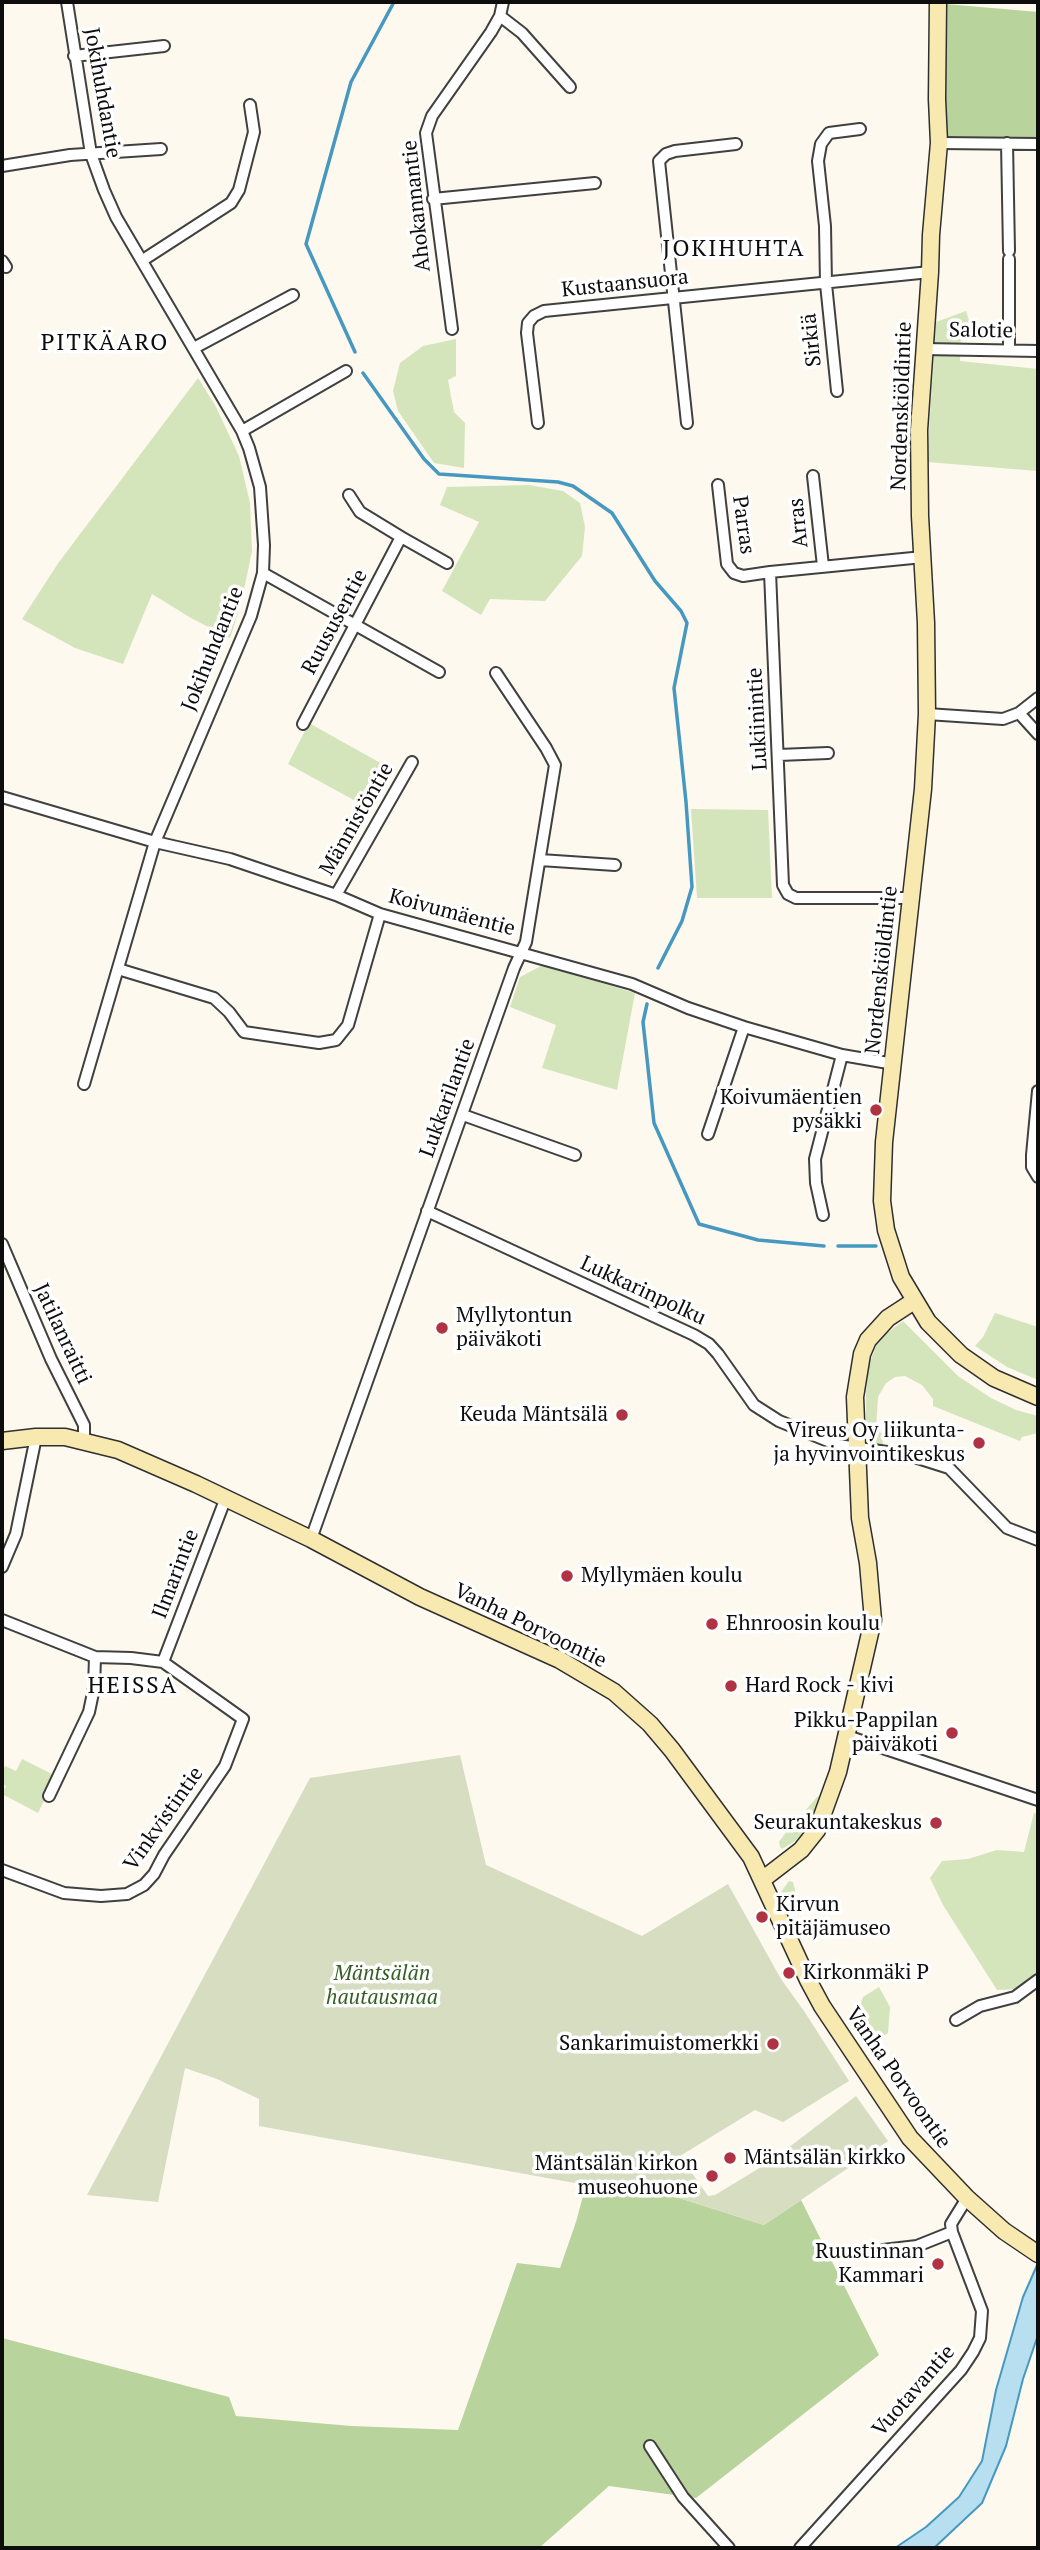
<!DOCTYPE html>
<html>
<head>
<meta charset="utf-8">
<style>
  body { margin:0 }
  #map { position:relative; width:1040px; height:2550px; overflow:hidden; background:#fdf9ee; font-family:"PT Serif",serif }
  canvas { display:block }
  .frame { position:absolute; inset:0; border:4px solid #0d0d0d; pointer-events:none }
</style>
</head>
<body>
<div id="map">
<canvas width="1040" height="2550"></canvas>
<div class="frame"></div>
</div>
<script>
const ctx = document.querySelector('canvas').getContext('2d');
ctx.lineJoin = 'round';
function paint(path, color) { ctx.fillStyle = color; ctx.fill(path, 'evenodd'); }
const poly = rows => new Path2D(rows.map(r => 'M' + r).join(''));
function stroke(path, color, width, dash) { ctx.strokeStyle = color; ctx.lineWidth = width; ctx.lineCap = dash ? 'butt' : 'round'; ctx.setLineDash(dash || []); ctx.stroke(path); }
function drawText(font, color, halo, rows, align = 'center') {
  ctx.font = font + ' "PT Serif",serif'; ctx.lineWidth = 7; ctx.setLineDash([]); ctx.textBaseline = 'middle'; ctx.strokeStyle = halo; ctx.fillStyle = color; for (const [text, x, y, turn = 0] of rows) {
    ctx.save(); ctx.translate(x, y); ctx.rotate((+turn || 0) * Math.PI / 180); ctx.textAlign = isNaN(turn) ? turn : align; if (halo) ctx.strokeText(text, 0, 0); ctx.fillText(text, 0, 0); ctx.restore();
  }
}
const green = poly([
  [966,311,972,329,961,334,960,361,1038,369,1038,471,927,462,936,322],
  [456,339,456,376,448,380,454,412,465,423,464,468,434,463,398,411,393,391,400,363,423,346],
  [198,378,215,405,239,456,250,503,252,551,241,604,230,638,191,618,152,594,123,664,75,648,22,619,59,562],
  [529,485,563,491,580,503,585,527,582,556,545,601,490,599,481,615,442,591,479,522,440,505,447,487],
  [309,723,393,770,372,810,288,764],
  [691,809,768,810,772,898,697,898],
  [543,965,635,993,617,1090,542,1068,556,1025,510,1007,520,977],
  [995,1313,1038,1327,1038,1380,1007,1367,975,1346,983,1337],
  [903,1321,958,1376,991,1398,1016,1410,1038,1416,1038,1433,1022,1437,1020,1441,933,1406,933,1399,922,1385,905,1376,895,1377,886,1383,878,1397,876,1428,882,1434,883,1445,875,1446,868,1443,866,1438,866,1392,869,1365,878,1340],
  [22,1759,56,1776,38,1813,2,1794,6,1786,2,1783,2,1772,5,1766,16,1771],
  [818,1796,821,1799,818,1816,807,1831,792,1843,782,1849,780,1847,779,1842,784,1835],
  [1034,1813,1038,1814,1038,1972,1016,1989,997,1990,943,1905,930,1878,942,1861,968,1859,997,1850,1024,1852],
  [789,1881,793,1882,797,1898,796,1907,790,1910,784,1909,779,1901,781,1892],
  [879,1987,890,2007,888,2033,867,2047,854,2024,863,1997]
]);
const forest = poly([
  [946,4,1038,12,1038,138,944,140],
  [586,2185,651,2189,764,2225,801,2200,879,2355,696,2498,609,2486,539,2548,2,2548,2,2338,229,2397,236,2416,351,2426,458,2430,517,2263,560,2268,576,2222]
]);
const cemetery = poly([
  [460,1755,486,1865,642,1936,728,1884,781,1979,804,2011,849,2081,783,2122,755,2110,680,2156,708,2196,715,2195,771,2161,856,2096,888,2141,764,2225,651,2189,586,2185,259,2126,259,2099,217,2079,185,2068,158,2202,87,2195,310,1778]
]);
const water = poly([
  [1038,2263,1038,2335,1023,2379,1006,2446,982,2503,934,2548,895,2548,926,2527,959,2497,982,2461,996,2390,1023,2297,1038,2263]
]);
const stream = poly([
  [355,352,306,244,351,82,394,2],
  [363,373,424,459,439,474,558,482,573,486,612,513,655,581,681,611,687,623,674,688,686,802,692,887,682,921,658,968],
  [647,1004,643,1022,654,1123,699,1224,758,1240,824,1246],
  [838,1246,876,1246]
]);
const street = poly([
  [67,2,91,154,104,190,116,217,242,431,249,448,260,487,264,545,263,573,251,616,155,842,84,1084],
  [500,16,522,33,570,87],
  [74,56,164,46],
  [939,143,1038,144],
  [1007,143,1009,251],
  [2,166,70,155,161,149],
  [433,199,595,183],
  [143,260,231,203,239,190,254,132,250,105],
  [2,261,6,267],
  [452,329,426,133,432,116,491,32,500,16,503,2],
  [194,348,293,295],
  [923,349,1038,351],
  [1009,350,1009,259],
  [837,391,826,284,825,226,818,161,821,144,829,133,860,129],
  [538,423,527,333,528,323,534,316,544,311,930,272],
  [687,423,659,161,666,154,675,151,736,144],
  [242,431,346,371],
  [813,476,823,566],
  [718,485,727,564,734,573,743,576,770,572],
  [349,495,360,512,401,537],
  [263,573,439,672],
  [1019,713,1038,734],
  [927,714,1003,719,1019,713,1038,698],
  [303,724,401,537,447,563],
  [779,755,828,753],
  [2,797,155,842,230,859,336,895,380,914,632,984,688,1008,744,1027,842,1055,894,1064],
  [540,860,615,865],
  [336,895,412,762],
  [910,898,796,898,788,894,783,885,770,572,923,557],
  [118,969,214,998,229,1012,244,1032,319,1043,336,1040,348,1025,380,914],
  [1038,1091,1032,1155,1032,1167,1038,1177],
  [463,1115,575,1155],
  [708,1134,744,1027],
  [427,1211,694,1335,709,1344,718,1354,754,1405,779,1421,838,1445,908,1455,949,1468,1007,1528,1038,1540],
  [823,1215,816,1183,815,1159,842,1055],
  [2,1244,51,1359,84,1425,84,1440],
  [311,1539,514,968,526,942,555,765,546,748,496,673],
  [2,1567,16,1534,36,1437],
  [2,1620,95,1657,131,1658,163,1662,243,1719,225,1766,164,1855,154,1874,144,1885,127,1894,101,1896,64,1893,2,1870],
  [163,1662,225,1500],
  [847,1736,1038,1800],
  [49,1796,89,1712,94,1688,95,1657],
  [956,2020,980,2006,1015,1997,1038,1980],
  [883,2250,917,2246,952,2232],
  [650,2446,683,2497,729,2548],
  [800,2548,961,2370,973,2352,980,2338,982,2311,952,2232,951,2224,967,2198]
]);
const secondary = poly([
  [938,2,937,99,939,143,931,235,930,272,919,430,920,516,926,623,927,714,923,789,884,1142,882,1201,886,1230,901,1277,928,1322,961,1355,994,1378,1038,1397],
  [2,1441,36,1437,65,1437,118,1450,196,1484,311,1539,420,1597,560,1660,614,1692,650,1724,672,1750,751,1857,808,1980,822,2006,910,2138,967,2198,1004,2231,1038,2254],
  [762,1880,801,1850,817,1830,838,1772,873,1620,868,1563,860,1518,855,1397,862,1354,868,1340,888,1318,914,1301]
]);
const markers = [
  [876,1110,7,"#af3342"],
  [442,1328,7,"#af3342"],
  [622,1415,7,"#af3342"],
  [979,1443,7,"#af3342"],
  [567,1576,7,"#af3342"],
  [712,1624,7,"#af3342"],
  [731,1686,7,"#af3342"],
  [952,1733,7,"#af3342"],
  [936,1823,7,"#af3342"],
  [762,1917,7,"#af3342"],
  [789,1973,7,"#af3342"],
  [773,2044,7,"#af3342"],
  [730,2158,7,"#af3342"],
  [712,2176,7,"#af3342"],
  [938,2264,7,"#af3342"]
];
const streetNames = [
  ["Jokihuhdantie",102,93,80],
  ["Ahokannantie",417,206,-96],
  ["Kustaansuora",625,284,-6],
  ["Salotie",981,331,1],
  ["Sirkiä",812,340,-96],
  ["Nordenskiöldintie",902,406,-88],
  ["Arras",799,523,-96],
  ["Parras",743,525,82],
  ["Ruususentie",335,622,-62],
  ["Jokihuhdantie",213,649,-68],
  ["Lukiinintie",758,719,-93],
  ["Männistöntie",357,819,-60],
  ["Koivumäentie",452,913,15],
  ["Nordenskiöldintie",882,970,-84],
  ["Lukkarilantie",448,1098,-70],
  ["Lukkarinpolku",643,1291,25],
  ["Jatilanraitti",62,1334,65],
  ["Ilmarintie",176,1574,-69],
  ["Vanha Porvoontie",530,1626,26],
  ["Vinkvistintie",164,1819,-55],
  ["Vanha Porvoontie",898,2078,55],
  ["Vuotavantie",914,2391,-49]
];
const poiNames = [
  ["Koivumäentien",862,1098],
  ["pysäkki",862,1122],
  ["Myllytontun",456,1316,"left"],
  ["päiväkoti",456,1340,"left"],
  ["Keuda Mäntsälä",608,1415],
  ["Vireus Oy liikunta-",965,1431],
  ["ja hyvinvointikeskus",965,1455],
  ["Myllymäen koulu",581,1576,"left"],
  ["Ehnroosin koulu",726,1624,"left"],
  ["Hard Rock - kivi",745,1686,"left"],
  ["Pikku-Pappilan",938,1721],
  ["päiväkoti",938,1745],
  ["Seurakuntakeskus",922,1823],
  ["Kirvun",776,1905,"left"],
  ["pitäjämuseo",776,1929,"left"],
  ["Kirkonmäki P",803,1973,"left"],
  ["Sankarimuistomerkki",759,2044],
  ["Mäntsälän kirkko",744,2158,"left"],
  ["Mäntsälän kirkon",698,2164],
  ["museohuone",698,2188],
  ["Ruustinnan",924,2252],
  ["Kammari",924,2276]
];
const parkNames = [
  ["Mäntsälän",382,1974],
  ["hautausmaa",382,1998]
];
const neighbourhoodNames = [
  ["JOKIHUHTA",734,249],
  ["PITKÄARO",105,343],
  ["HEISSA",133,1686]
];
paint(green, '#d4e4bb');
paint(forest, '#b9d39c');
paint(cemetery, '#d6ddc1');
paint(water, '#b8dff0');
stroke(water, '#4698c0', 2);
stroke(stream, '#4698c0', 3.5);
stroke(street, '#404040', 14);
stroke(secondary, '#2f2f2f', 19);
stroke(street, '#fff', 10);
stroke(secondary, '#f7e9af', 16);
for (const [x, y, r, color] of markers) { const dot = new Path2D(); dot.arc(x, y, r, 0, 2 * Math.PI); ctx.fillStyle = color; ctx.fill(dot); stroke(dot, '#fff', 2.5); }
drawText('21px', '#0d0d0d', '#fff', streetNames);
drawText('21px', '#0d0d0d', '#fff', poiNames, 'right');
drawText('italic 21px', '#345e24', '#fff', parkNames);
ctx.letterSpacing = '2px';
drawText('23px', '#0d0d0d', '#fff', neighbourhoodNames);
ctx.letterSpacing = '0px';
</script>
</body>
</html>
